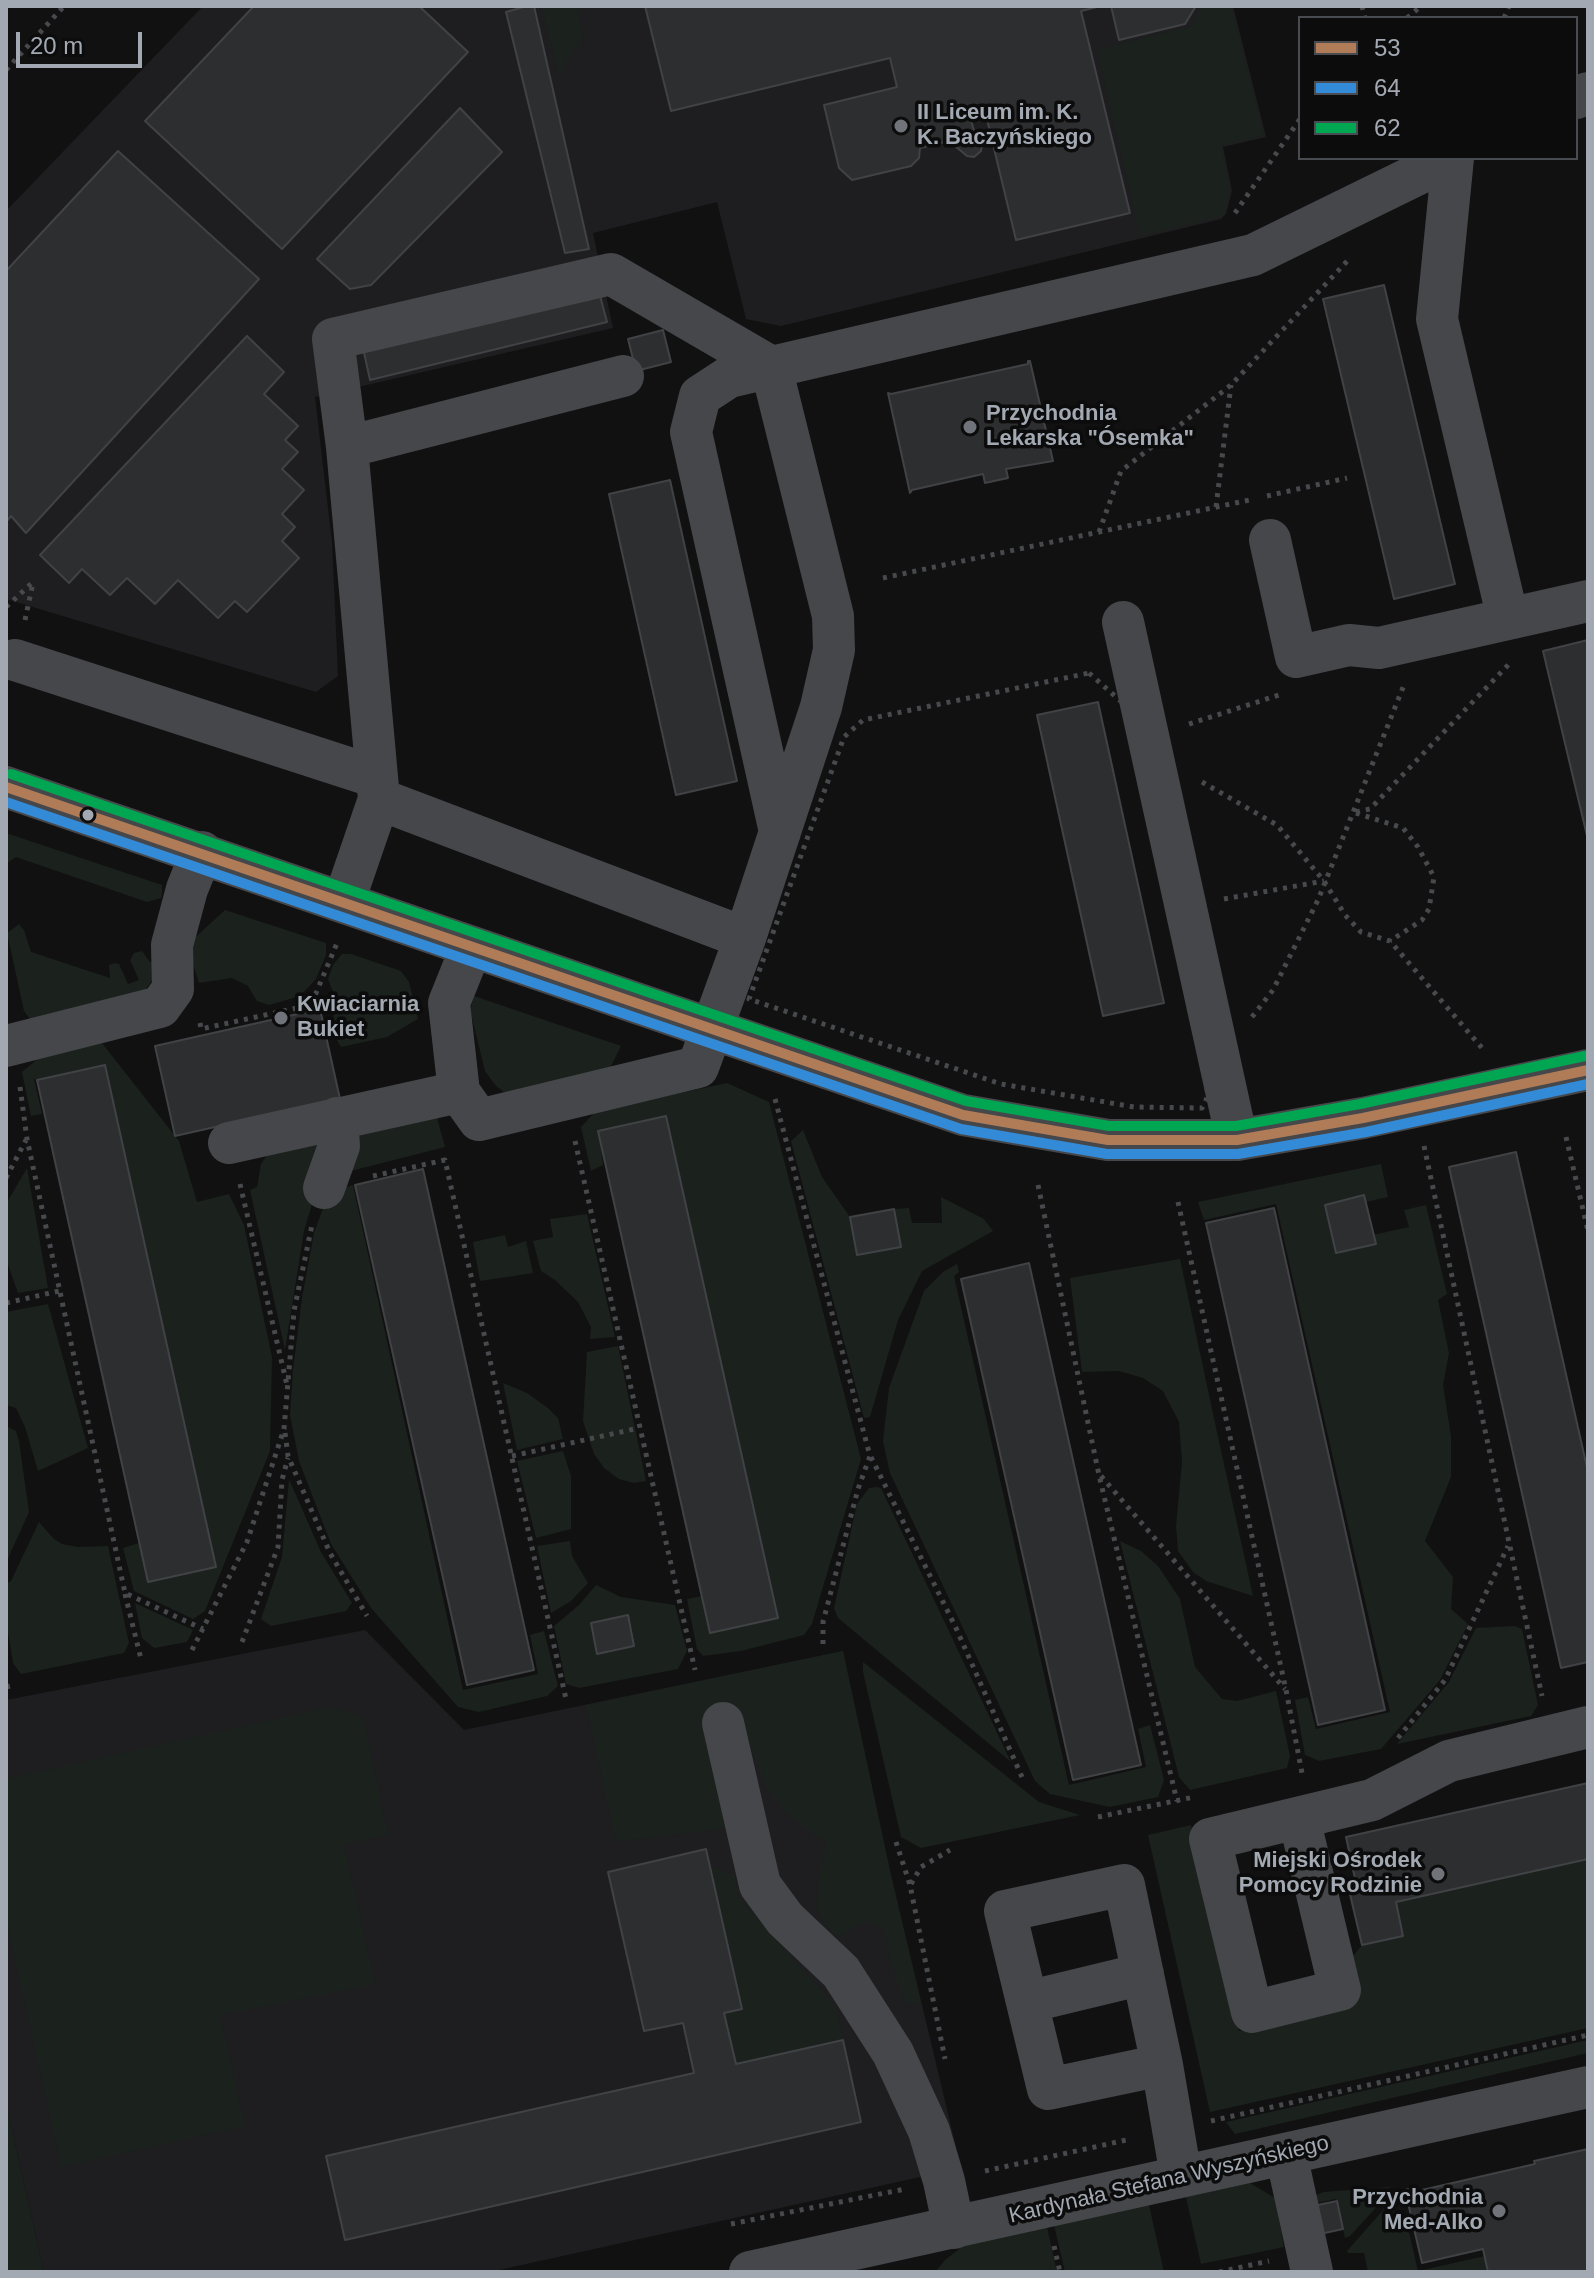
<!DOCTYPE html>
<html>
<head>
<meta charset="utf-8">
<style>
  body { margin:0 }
  #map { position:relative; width:1594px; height:2278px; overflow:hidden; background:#111112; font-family:Arial,sans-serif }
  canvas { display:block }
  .frame { position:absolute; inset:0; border:8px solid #a3a9b2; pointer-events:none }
  .legend { position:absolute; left:1298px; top:16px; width:280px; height:144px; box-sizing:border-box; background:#0c0c0d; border:2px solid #484b4f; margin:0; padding:10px 14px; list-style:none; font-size:24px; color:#a3a9b2 }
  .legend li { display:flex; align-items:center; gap:16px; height:40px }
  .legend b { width:40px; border:2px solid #484b4f }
  .scale { position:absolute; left:16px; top:32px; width:126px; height:36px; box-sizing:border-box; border:4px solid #a3a9b2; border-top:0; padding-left:10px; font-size:24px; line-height:28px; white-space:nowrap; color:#a3a9b2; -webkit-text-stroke:6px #0c0c0d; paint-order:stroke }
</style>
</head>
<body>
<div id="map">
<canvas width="1594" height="2278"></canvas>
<div class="frame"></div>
<ul class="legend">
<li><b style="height:10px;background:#b07c57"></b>53</li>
<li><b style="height:10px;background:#338bd7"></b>64</li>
<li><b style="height:10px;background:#00a651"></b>62</li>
</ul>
<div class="scale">20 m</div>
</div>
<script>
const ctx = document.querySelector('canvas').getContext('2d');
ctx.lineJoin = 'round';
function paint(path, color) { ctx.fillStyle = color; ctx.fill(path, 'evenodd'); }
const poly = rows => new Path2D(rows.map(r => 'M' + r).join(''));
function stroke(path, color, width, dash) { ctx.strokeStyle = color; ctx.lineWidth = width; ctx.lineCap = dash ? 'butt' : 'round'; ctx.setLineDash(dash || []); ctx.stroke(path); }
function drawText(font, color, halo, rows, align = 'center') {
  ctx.font = font + ' Arial,sans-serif'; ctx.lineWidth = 7; ctx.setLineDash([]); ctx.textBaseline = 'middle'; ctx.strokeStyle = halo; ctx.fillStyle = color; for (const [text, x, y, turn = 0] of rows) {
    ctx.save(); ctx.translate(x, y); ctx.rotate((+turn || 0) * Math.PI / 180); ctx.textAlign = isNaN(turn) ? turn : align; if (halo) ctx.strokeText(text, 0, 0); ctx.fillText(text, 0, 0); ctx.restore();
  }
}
const built = poly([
  [203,6,1233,6,1266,137,1223,147,1232,191,1226,214,1221,219,781,326,746,319,717,202,593,233,613,328,315,397,332,542,338,676,316,692,6,599,6,211],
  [365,1630,464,1730,843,1651,890,1871,961,2168,490,2272,44,2272,6,2103,6,1700]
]);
const green = poly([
  [541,6,576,6,583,36,559,73],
  [1201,6,1231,6,1264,135,1221,146,1230,191,1225,212,1220,217,1140,236,1097,50,1191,26],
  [6,833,162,885,162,893,161,898,147,902,16,857,6,864],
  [225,910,326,943,326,955,316,979,300,996,269,1005,257,1001,248,986,232,978,199,983,187,945],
  [19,924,24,930,31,952,110,978,109,965,115,963,119,964,128,984,139,980,130,960,134,953,142,951,150,962,155,959,152,980,142,996,32,1022,24,1011,7,933],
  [342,954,351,954,401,971,409,982,418,1019,387,1037,341,1047,335,1037,333,1020,336,1000,328,979,333,965],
  [474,996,621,1046,606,1076,522,1097,504,1092,496,1086,485,1071,470,1010],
  [98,1038,179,1141,197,1202,229,1194,244,1225,272,1357,270,1451,205,1611,193,1619,134,1591,123,1548,139,1543,148,1582,104,1065,37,1080,34,1079,42,1114,31,1116,22,1072,48,1050],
  [727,1083,769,1102,861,1459,812,1624,804,1635,741,1651,703,1656,697,1649,687,1599,702,1596,666,1116,599,1131,603,1165,591,1171,581,1127,596,1111],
  [436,1114,445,1147,335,1175,343,1126],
  [803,1130,822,1177,850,1217,857,1255,901,1247,894,1209,909,1208,912,1223,942,1223,941,1197,984,1219,993,1231,922,1271,898,1320,870,1417,864,1418,791,1141],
  [331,1141,304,1231,285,1350,250,1190,257,1187,261,1164,276,1142],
  [1381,1164,1388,1197,1366,1202,1363,1196,1325,1205,1337,1253,1375,1244,1373,1235,1409,1227,1404,1210,1426,1205,1447,1294,1438,1300,1449,1353,1443,1385,1451,1436,1451,1477,1425,1541,1453,1577,1451,1609,1468,1624,1440,1680,1381,1749,1319,1761,1305,1755,1295,1700,1308,1697,1316,1729,1390,1712,1276,1204,1204,1220,1198,1202],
  [27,1168,48,1288,18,1293,6,1259,6,1204],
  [353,1185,463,1690,538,1674,530,1635,544,1631,558,1686,547,1696,479,1712,458,1707,371,1608,331,1544,299,1461,290,1415,293,1369,302,1298,314,1233,329,1192],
  [587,1214,615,1337,590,1339,591,1327,578,1302,555,1280,541,1271,533,1241,553,1237,550,1219],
  [505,1235,508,1247,526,1241,533,1273,480,1281,473,1242],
  [1180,1259,1215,1423,1253,1596,1206,1581,1193,1572,1178,1551,1176,1526,1182,1462,1179,1422,1163,1391,1143,1378,1119,1371,1082,1372,1070,1278],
  [957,1264,959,1272,954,1276,1069,1785,1146,1767,1138,1729,1150,1725,1164,1780,1158,1797,1110,1807,1050,1794,1035,1781,890,1473,883,1441,889,1388,924,1291,943,1272],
  [48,1304,88,1448,38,1471,25,1427,16,1408,6,1405,6,1312],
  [618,1346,646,1481,634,1483,619,1479,604,1468,594,1454,583,1421,587,1352],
  [503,1383,527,1393,548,1408,558,1418,563,1439,517,1450],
  [6,1426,16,1431,19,1441,29,1512,6,1563],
  [563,1451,571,1476,571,1529,536,1538,517,1461],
  [289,1479,321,1552,352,1603,346,1611,271,1626,261,1619,282,1557],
  [877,1487,881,1488,1011,1762,838,1618,834,1608,857,1504,869,1488],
  [39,1522,53,1538,62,1544,78,1547,108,1546,129,1643,124,1653,21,1674,13,1663,6,1620,6,1584,11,1581],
  [570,1541,572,1556,588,1583,571,1601,551,1613,537,1546],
  [1120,1541,1141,1551,1158,1566,1180,1599,1195,1667,1222,1699,1237,1701,1276,1691,1290,1756,1287,1768,1190,1790,1179,1777],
  [596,1585,621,1597,675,1605,687,1651,678,1669,579,1688,566,1684,554,1626,579,1605],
  [135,1603,193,1630,187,1642,154,1648,142,1638],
  [1515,1626,1522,1629,1538,1705,1531,1716,1397,1744,1449,1682,1476,1628],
  [843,1651,890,1871,921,2003,905,2002,890,1961,885,1930,867,1921,837,1937,826,1927,816,1906,819,1875,827,1842,816,1837,786,1812,767,1787,751,1750,741,1716,727,1828,616,1842,586,1705],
  [863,1662,1039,1802,1080,1815,921,1848,901,1837,863,1672],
  [330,1707,363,1716,388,1835,344,1844,375,1984,220,2015,245,2126,61,2167,6,1918,6,1779],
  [1191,1825,1239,2031,1354,2004,1345,1966,1362,1945,1403,1936,1396,1902,1588,1859,1588,2028,1210,2112,1148,1835],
  [710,1867,735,1875,738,1897,836,2007,843,2040,736,2064,724,2013,742,2008],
  [1588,2040,1588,2053,1235,2134,1226,2122],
  [6,2103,44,2272,6,2272],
  [1250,2183,1275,2198,1284,2247,1201,2264,1186,2197],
  [1390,2187,1382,2201,1350,2236,1345,2238,1336,2199,1308,2205,1310,2198,1323,2192],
  [1392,2200,1399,2227,1406,2225,1408,2228,1418,2271,1485,2256,1488,2272,1368,2272,1364,2253,1348,2253,1347,2251],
  [1149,2205,1164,2272,1065,2272,1054,2225],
  [1047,2227,1057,2272,935,2272,946,2259,966,2244]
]);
const building = poly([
  [254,6,419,6,468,52,282,249,145,121,254,6],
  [527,6,534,6,589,249,565,253,506,12,527,6],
  [645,6,1101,6,1081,11,1130,213,1016,240,985,111,969,114,976,137,982,144,981,151,974,157,967,156,949,141,920,148,919,158,911,166,852,180,839,168,824,105,897,87,890,58,671,111,645,6],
  [1111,6,1196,6,1185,24,1119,40,1111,6],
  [460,108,502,152,371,285,350,289,317,259,460,108],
  [118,151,259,279,26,533,11,516,6,522,6,271,118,151],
  [1384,285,1455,584,1394,599,1323,299,1384,285],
  [599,292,607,322,370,380,363,348,599,292],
  [663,330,671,362,636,371,628,339,663,330],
  [247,336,284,372,264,394,298,426,285,440,298,452,282,469,304,490,282,514,295,527,282,541,299,558,247,612,235,601,218,618,178,580,155,604,127,578,110,595,82,569,69,583,40,555,247,336],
  [1028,361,1030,361,1053,461,1006,469,1008,478,985,483,983,474,912,490,910,493,888,393,891,394,1028,364,1028,361],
  [670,480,737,781,676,795,609,494,670,480],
  [1588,640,1588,840,1543,651,1588,640],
  [1098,702,1164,1003,1103,1016,1037,715,1098,702],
  [320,1009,340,1099,175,1136,155,1046,320,1009],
  [105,1065,216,1567,148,1582,37,1080,105,1065],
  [666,1116,778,1618,710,1633,598,1131,666,1116],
  [1516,1152,1588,1472,1588,1662,1561,1668,1449,1167,1516,1152],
  [423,1169,534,1670,467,1685,355,1185,423,1169],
  [1364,1195,1376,1244,1336,1253,1325,1205,1364,1195],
  [1274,1208,1385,1710,1318,1725,1206,1223,1274,1208],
  [894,1209,901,1247,857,1255,850,1217,894,1209],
  [1029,1263,1141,1765,1073,1780,961,1279,1029,1263],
  [628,1615,634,1646,597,1654,591,1623,628,1615],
  [1588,1783,1588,1859,1396,1902,1403,1936,1362,1945,1349,1890,1357,1888,1346,1837,1588,1783],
  [706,1849,742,2009,724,2013,736,2064,843,2040,861,2122,345,2240,326,2156,694,2073,683,2023,644,2031,608,1872,706,1849],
  [1588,2149,1588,2272,1488,2272,1483,2249,1422,2263,1405,2190,1408,2189,1409,2193,1535,2164,1534,2161,1588,2149],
  [1337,2201,1343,2229,1320,2234,1313,2206,1337,2201]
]);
const path = poly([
  [1362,6,1365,18],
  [1407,18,1421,6],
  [1504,18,1509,6],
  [6,70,64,6],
  [1235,213,1300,119],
  [1267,496,1347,478],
  [1216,507,1231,385],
  [1099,532,1121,471,1231,385,1351,257],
  [883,578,1254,499],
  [6,607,32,583],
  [25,620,33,583],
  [1089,673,1124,704,1209,1073,1206,1101,1202,1108,1134,1107,1001,1084,749,999,844,737,863,720,1089,673],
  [1189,724,1279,695],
  [1202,782,1277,825,1324,881,1345,915,1361,932,1390,941,1482,1048],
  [1356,812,1370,809,1511,662],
  [1356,813,1403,828,1418,847,1434,877,1429,909,1422,920,1390,941],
  [1224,899,1324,881],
  [1252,1017,1273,990,1318,900,1404,685],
  [200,1023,201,1029,311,1005,337,943],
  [20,1087,27,1139,125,1593,203,1629],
  [775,1099,870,1456,858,1489,823,1622,823,1644],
  [1566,1137,1588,1231],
  [575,1141,695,1670],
  [1424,1146,1542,1696],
  [373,1176,445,1160,566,1699],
  [6,1178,26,1140],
  [240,1184,287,1385],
  [1038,1185,1099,1475,1177,1801],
  [1178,1202,1286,1690,1302,1773],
  [6,1303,59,1291],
  [285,1433,288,1456,330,1553,367,1616],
  [512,1456,639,1428],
  [871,1457,956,1628,1022,1777],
  [1101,1476,1285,1689],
  [125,1594,141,1659],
  [242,1642,278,1547,282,1480,288,1458],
  [192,1650,247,1542,284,1429,294,1311,312,1225],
  [6,1687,14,1685],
  [1398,1738,1445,1680,1508,1546],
  [1098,1817,1194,1797],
  [896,1842,910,1885,945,2059],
  [911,1884,921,1867,950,1850],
  [1211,2121,1588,2035],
  [985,2171,1131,2139],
  [731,2224,905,2189],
  [1054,2246,1060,2272],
  [1219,2272,1269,2261]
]);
const minor = poly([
  [1576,98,1588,93],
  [1453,158,1437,319,1508,619],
  [347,447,333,339,611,274,771,367,833,616,834,650,821,707,745,938,698,1067,479,1120,459,1092],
  [1270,540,1296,657,1349,645,1379,648,1588,601],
  [1123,622,1237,1140],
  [15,660,376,777],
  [6,787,963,1115,1108,1140,1237,1140,1363,1118,1588,1070],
  [379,799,347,447,623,376],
  [780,832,691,432,700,396,729,377,1253,255,1451,158],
  [344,901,379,799,745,938],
  [6,1046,160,1007,173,989,172,945,187,889,202,852],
  [229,1143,459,1092,449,1003,471,948],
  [324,1188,339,1146,337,1118],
  [723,1723,760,1885,785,1919,841,1972,893,2053,929,2131,944,2181,954,2228],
  [1299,1818,1340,1990,1252,2012,1210,1839,1372,1800,1449,1761,1588,1727],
  [1027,2002,1143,1974],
  [1162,2065,1048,2089,1005,1911,1124,1885,1162,2065,1181,2176],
  [1286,2154,1312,2272],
  [750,2272,1588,2087]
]);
const bus1 = poly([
  [6,787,963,1115,1108,1140,1237,1140,1363,1118,1588,1070]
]);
const bus2 = poly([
  [6,802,961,1129,1107,1154,1238,1154,1366,1132,1588,1084]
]);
const bus3 = poly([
  [11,774,966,1101,1109,1126,1236,1126,1360,1104,1585,1056]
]);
const markers = [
  [901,126,8,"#70747a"],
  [970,427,8,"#70747a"],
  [88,815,7,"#a3a9b2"],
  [281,1018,8,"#70747a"],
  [1438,1874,8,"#70747a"],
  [1499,2211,8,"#70747a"]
];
const poiNames = [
  ["II Liceum im. K.",917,113],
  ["K. Baczyńskiego",917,138],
  ["Przychodnia",986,414],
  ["Lekarska \"Ósemka\"",986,439],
  ["Kwiaciarnia",297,1005],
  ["Bukiet",297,1030],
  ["Miejski Ośrodek",1422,1861,"right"],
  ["Pomocy Rodzinie",1422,1886,"right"],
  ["Przychodnia",1483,2198,"right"],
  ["Med-Alko",1483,2223,"right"]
];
const streetNames = [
  ["Kardynała Stefana Wyszyńskiego",1169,2180,-13]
];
paint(built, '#1e1e20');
paint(green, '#1b211c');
paint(building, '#2d2e2f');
stroke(building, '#414245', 2);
stroke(path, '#47494c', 5, [4, 6]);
stroke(minor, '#46474a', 42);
stroke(bus1, '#b07c57', 10);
stroke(bus2, '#338bd7', 10);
stroke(bus3, '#00a651', 10);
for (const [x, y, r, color] of markers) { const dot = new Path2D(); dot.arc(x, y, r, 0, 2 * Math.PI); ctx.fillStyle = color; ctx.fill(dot); stroke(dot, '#0c0c0d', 3); }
drawText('bold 22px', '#a3a9b2', '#0c0c0d', poiNames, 'left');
drawText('22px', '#a3a9b2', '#0c0c0d', streetNames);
</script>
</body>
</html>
